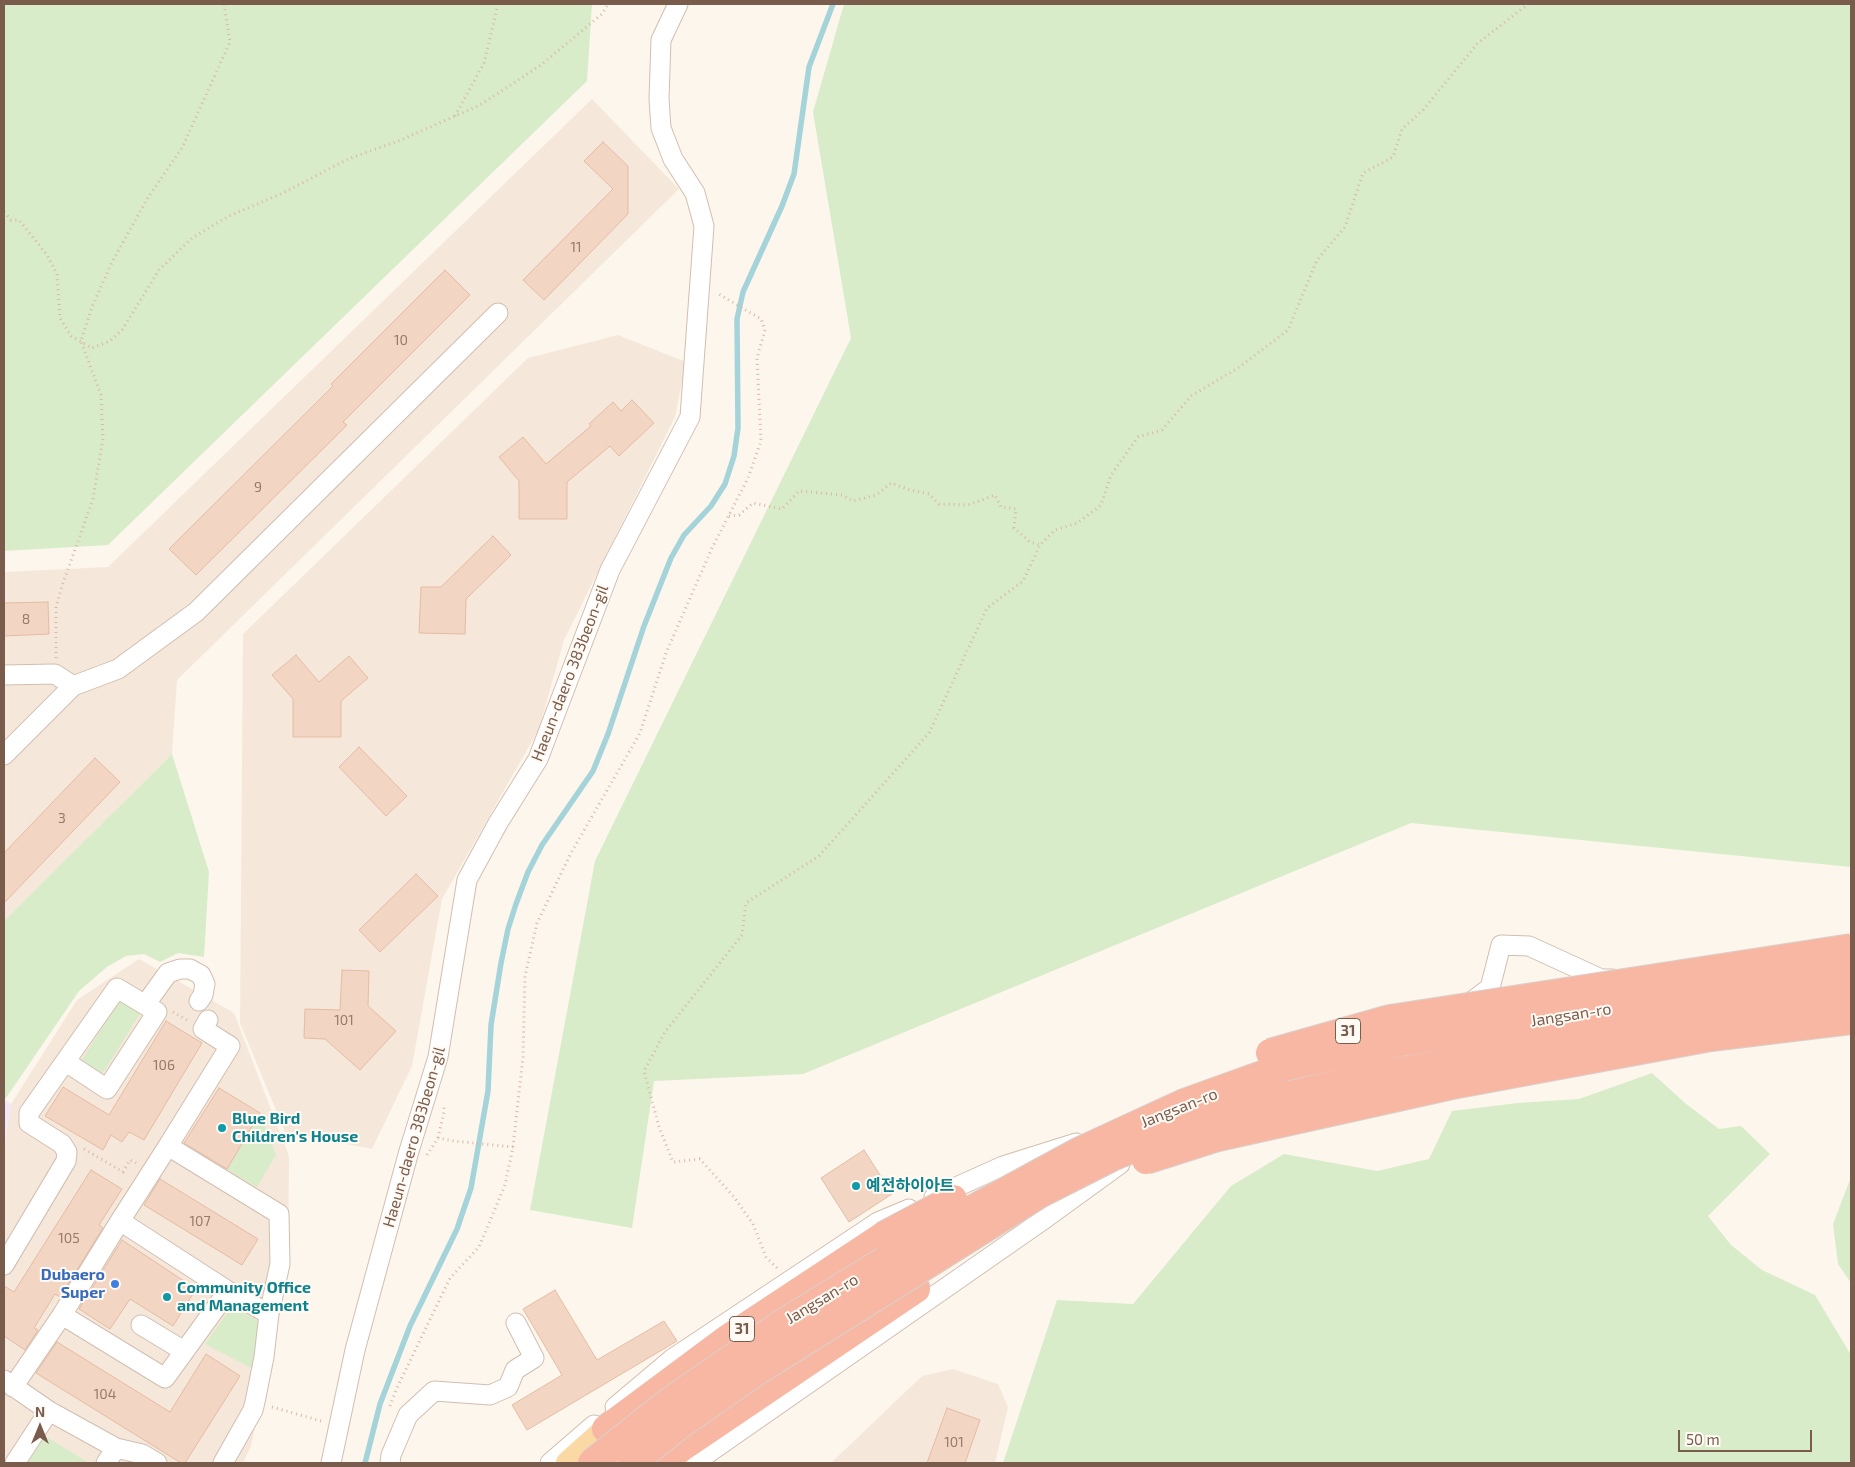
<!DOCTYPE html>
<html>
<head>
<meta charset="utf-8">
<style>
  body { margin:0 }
  #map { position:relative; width:1855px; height:1467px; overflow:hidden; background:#fdf6ec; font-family:"Exo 2",sans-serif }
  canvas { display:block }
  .frame { position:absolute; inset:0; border:5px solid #7a5c4d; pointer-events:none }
  .north { position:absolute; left:15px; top:1402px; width:50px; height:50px; -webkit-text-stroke:4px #fffaf3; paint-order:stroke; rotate:0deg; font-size:14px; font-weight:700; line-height:20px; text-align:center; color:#7a5c4d }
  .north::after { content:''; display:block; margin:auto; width:18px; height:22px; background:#7a5c4d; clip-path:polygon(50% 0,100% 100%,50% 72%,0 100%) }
  .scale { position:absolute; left:1678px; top:1430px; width:134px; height:22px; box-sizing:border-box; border:2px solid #7a5c4d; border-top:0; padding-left:6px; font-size:15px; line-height:18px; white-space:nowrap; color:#7a5c4d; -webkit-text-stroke:4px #fffaf3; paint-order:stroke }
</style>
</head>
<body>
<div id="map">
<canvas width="1855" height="1467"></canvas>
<div class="frame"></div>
<div class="north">N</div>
<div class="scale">50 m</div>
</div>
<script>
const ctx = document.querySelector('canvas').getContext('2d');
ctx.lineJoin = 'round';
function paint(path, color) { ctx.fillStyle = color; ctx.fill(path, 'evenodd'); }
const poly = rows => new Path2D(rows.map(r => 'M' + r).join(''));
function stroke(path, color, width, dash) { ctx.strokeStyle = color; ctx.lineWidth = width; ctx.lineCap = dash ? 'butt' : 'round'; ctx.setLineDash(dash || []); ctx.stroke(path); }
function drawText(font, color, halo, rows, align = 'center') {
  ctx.font = font + ' "Exo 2","Noto Sans KR",sans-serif'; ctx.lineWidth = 4; ctx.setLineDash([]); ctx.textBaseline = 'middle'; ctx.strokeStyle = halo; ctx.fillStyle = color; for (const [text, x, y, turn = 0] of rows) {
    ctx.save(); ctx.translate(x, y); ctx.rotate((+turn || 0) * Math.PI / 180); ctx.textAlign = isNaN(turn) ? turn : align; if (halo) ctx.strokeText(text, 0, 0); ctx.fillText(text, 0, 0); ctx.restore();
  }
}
const residential = poly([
  [592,99,679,189,177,680,172,754,4,921,4,572,108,567],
  [618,335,686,362,675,417,564,640,539,729,442,899,412,1066,372,1149,285,1132,240,1023,243,634,528,358],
  [139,959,234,1013,289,1156,288,1269,251,1446,243,1463,4,1463,4,1148,11,1104,77,1000],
  [953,1369,998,1384,1008,1407,995,1463,831,1463,922,1376]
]);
const education = poly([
  [4,1100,11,1104,4,1148]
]);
const green = poly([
  [4,4,592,4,587,81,108,545,4,551],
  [844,4,1851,4,1851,867,1411,823,803,1074,654,1081,632,1228,530,1210,595,861,851,338,813,112],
  [172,754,209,872,204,957,178,953,160,962,144,954,126,956,107,967,79,991,6,1098,4,1097,4,921],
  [119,1001,140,1014,101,1076,80,1063],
  [1652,1073,1685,1103,1719,1129,1741,1126,1770,1154,1708,1216,1731,1245,1762,1270,1815,1295,1851,1355,1851,1463,1003,1463,1057,1300,1133,1304,1231,1186,1284,1154,1377,1171,1429,1159,1452,1111,1518,1103,1579,1099],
  [260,1113,276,1155,257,1187,226,1169],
  [1851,1177,1851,1283,1838,1264,1833,1224],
  [232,1306,262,1323,255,1370,205,1344],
  [45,1436,89,1463,28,1463]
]);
const stream = poly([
  [365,1463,380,1404,410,1326,457,1229,471,1188,488,1091,491,1025,501,963,508,929,516,904,528,872,542,845,593,771,608,734,644,626,671,558,684,535,711,506,725,484,734,456,738,428,737,319,743,292,782,206,794,174,809,67,833,4]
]);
const building = poly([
  [603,142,628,166,628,214,544,300,523,280,613,189,584,161,603,142],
  [445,270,470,295,343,422,347,425,196,575,169,549,333,386,331,384,445,270],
  [632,400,654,423,619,456,610,446,567,482,567,519,519,519,519,481,499,457,523,437,546,464,591,426,589,424,613,402,621,411,632,400],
  [493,536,511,555,466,599,465,634,419,633,421,587,441,587,493,536],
  [48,602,49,634,4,636,4,603,48,602],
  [296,655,319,682,349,656,368,678,341,701,341,737,293,737,293,699,272,675,296,655],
  [359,747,407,796,386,816,339,767,359,747],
  [95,758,120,782,4,903,4,853,95,758],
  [416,874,438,896,380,952,359,930,416,874],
  [342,970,369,971,368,1006,396,1031,360,1070,325,1039,304,1038,305,1009,340,1010,342,970],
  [166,1021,202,1043,144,1140,129,1132,122,1142,111,1135,103,1150,45,1116,63,1087,109,1115,166,1021],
  [219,1088,260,1113,227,1169,184,1143,219,1088],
  [864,1150,892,1194,849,1222,821,1178,864,1150],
  [91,1170,122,1189,99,1225,103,1228,60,1297,55,1294,34,1328,38,1330,25,1350,4,1336,4,1286,14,1292,91,1170],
  [160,1179,258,1239,242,1265,144,1205,160,1179],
  [122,1240,196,1289,173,1326,130,1299,110,1329,79,1309,122,1240],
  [555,1290,597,1360,664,1321,677,1341,527,1430,512,1405,562,1375,523,1309,555,1290],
  [57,1342,170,1412,206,1354,240,1376,185,1463,181,1463,36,1373,57,1342],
  [947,1408,980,1420,965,1463,927,1463,947,1408]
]);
const path = poly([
  [455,116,484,63,498,4],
  [4,212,11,220,19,220,47,255,57,274,60,318,71,336,92,348,110,341,122,330,159,270,192,238,229,216,283,193,348,159,401,140,480,105,541,65,602,14,608,4],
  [729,516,739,515,753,503,782,509,799,491,842,495,853,501,876,495,891,483,910,490,929,494,939,504,968,505,995,495,1001,507,1016,509,1014,528,1030,542,1040,545],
  [56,658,56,607,62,586,93,499,103,438,101,395,81,341,92,307,112,262,147,199,182,148,230,42,224,4],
  [173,1012,187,1020],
  [438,1138,444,1112,444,1104],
  [84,1149,123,1172,130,1160,136,1163],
  [427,1155,438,1138,454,1141,513,1147],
  [777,1268,766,1257,753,1224,734,1197,700,1159,673,1162,659,1127,644,1071,665,1032,742,935,746,903,819,856,929,733,987,608,1023,581,1040,545,1055,530,1077,523,1101,505,1111,475,1138,437,1162,430,1191,396,1238,368,1288,330,1317,260,1345,227,1363,173,1393,157,1402,129,1423,110,1477,44,1528,4],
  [390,1406,396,1390,450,1278,479,1247,505,1185,513,1147,523,1057,525,976,537,923,571,853,640,733,666,653,712,548,748,478,761,441,757,358,765,330,761,319,717,293],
  [272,1407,321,1421]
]);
const minor = poly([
  [4,675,55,674,73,686],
  [4,755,73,686,118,669,196,612,498,313],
  [145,1005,168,973,180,969,190,969,201,975,205,984,203,995,199,1001],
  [1467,1005,1490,988,1501,945,1529,946,1601,979,1613,979],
  [208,1020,203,1029,230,1046,168,1146,279,1214,280,1264,269,1314,264,1357,255,1402,253,1410,223,1463],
  [168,1146,120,1221,62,1315,165,1378,228,1291],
  [934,1197,1003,1166,1076,1143],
  [120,1221,228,1291,269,1314],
  [4,1265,66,1161,67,1152,62,1144,29,1123,29,1113,117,988,157,1012,107,1089,66,1062],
  [141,1325,184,1351],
  [4,1380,49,1411,116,1448,106,1463],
  [13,1387,62,1315],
  [615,1407,672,1359,878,1222,909,1209],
  [116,1448,142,1454,157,1463],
  [15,1463,49,1411],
  [331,1463,355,1350,409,1151,438,1057,467,880,498,823,538,759,610,570,690,417,704,226,695,193,673,159,661,128,659,99,661,40,678,4],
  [390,1463,391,1455,408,1415,434,1391,490,1395,508,1387,515,1370,534,1358,516,1323],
  [550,1463,594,1425],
  [694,1463,1043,1220,1120,1164]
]);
const major = poly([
  [568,1463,606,1429]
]);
const highway = poly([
  [606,1429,727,1339,883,1236],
  [662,1463,681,1448,916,1289]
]);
const highwayBridge = poly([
  [1270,1053,1390,1019,1851,948],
  [1146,1160,1218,1137,1452,1085,1711,1037,1851,1020],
  [883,1236,953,1199],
  [592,1463,669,1402,780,1325,938,1228,1080,1151,1184,1103,1287,1066,1401,1042,1851,971],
  [632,1463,678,1426,757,1371,1041,1193,1112,1157,1192,1124,1269,1100,1378,1075,1693,1020,1851,998]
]);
const markers = [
  [222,1128,5,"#0f9aa8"],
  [856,1186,5,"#0f9aa8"],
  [115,1284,5,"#3f7fe0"],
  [167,1297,5,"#0f9aa8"]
];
const numberNames = [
  ["11",576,247],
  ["10",401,340],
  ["9",258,487],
  ["8",26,619],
  ["3",62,818],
  ["101",344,1020],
  ["106",164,1065],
  ["107",200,1221],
  ["105",69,1238],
  ["104",105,1394],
  ["101",954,1442]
];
const shields = [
  [1348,1031,25],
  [742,1329,25]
];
const shieldNames = [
  ["31",1348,1031],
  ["31",742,1329]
];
const streetNames = [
  ["Haeun-daero 383beon-gil",570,673,-69],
  ["Jangsan-ro",1571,1015,-9],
  ["Jangsan-ro",1179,1108,-22],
  ["Haeun-daero 383beon-gil",414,1137,-74],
  ["Jangsan-ro",822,1299,-31]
];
const cultureNames = [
  ["Blue Bird",232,1119],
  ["Children's House",232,1137],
  ["예전하이아트",866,1186],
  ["Community Office",177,1288],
  ["and Management",177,1306]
];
const shopNames = [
  ["Dubaero",105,1275],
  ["Super",105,1293]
];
paint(residential, '#f5e8da');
paint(education, '#f3e8fa');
paint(green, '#d8ecc9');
stroke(stream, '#a5d3da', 5.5);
paint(building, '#f3d5c3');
stroke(building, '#e6bba3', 1);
stroke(minor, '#d1beb0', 21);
stroke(major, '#dad1cd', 26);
stroke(highway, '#dad1cd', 30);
stroke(path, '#d9b8a5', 3, [1, 4]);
stroke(minor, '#fff', 19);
stroke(major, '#fbd9a5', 24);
stroke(highway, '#f7b7a3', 28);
stroke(highwayBridge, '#dad1cd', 30, []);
stroke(highwayBridge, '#f7b7a3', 28);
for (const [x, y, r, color] of markers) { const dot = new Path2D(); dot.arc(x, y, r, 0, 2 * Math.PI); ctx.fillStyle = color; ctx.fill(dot); stroke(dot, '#fffaf3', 2); }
drawText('14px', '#987a6a', null, numberNames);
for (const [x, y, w] of shields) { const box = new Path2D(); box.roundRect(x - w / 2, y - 12.5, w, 25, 4); ctx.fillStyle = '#fffaf3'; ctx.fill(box); stroke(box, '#7a5c4d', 1); }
drawText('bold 15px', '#7a5c4d', null, shieldNames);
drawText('16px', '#7a5c4d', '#fffaf3', streetNames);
drawText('bold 16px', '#0d838f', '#fffaf3', cultureNames, 'left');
drawText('bold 16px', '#366cbe', '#fffaf3', shopNames, 'right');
</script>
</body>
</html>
